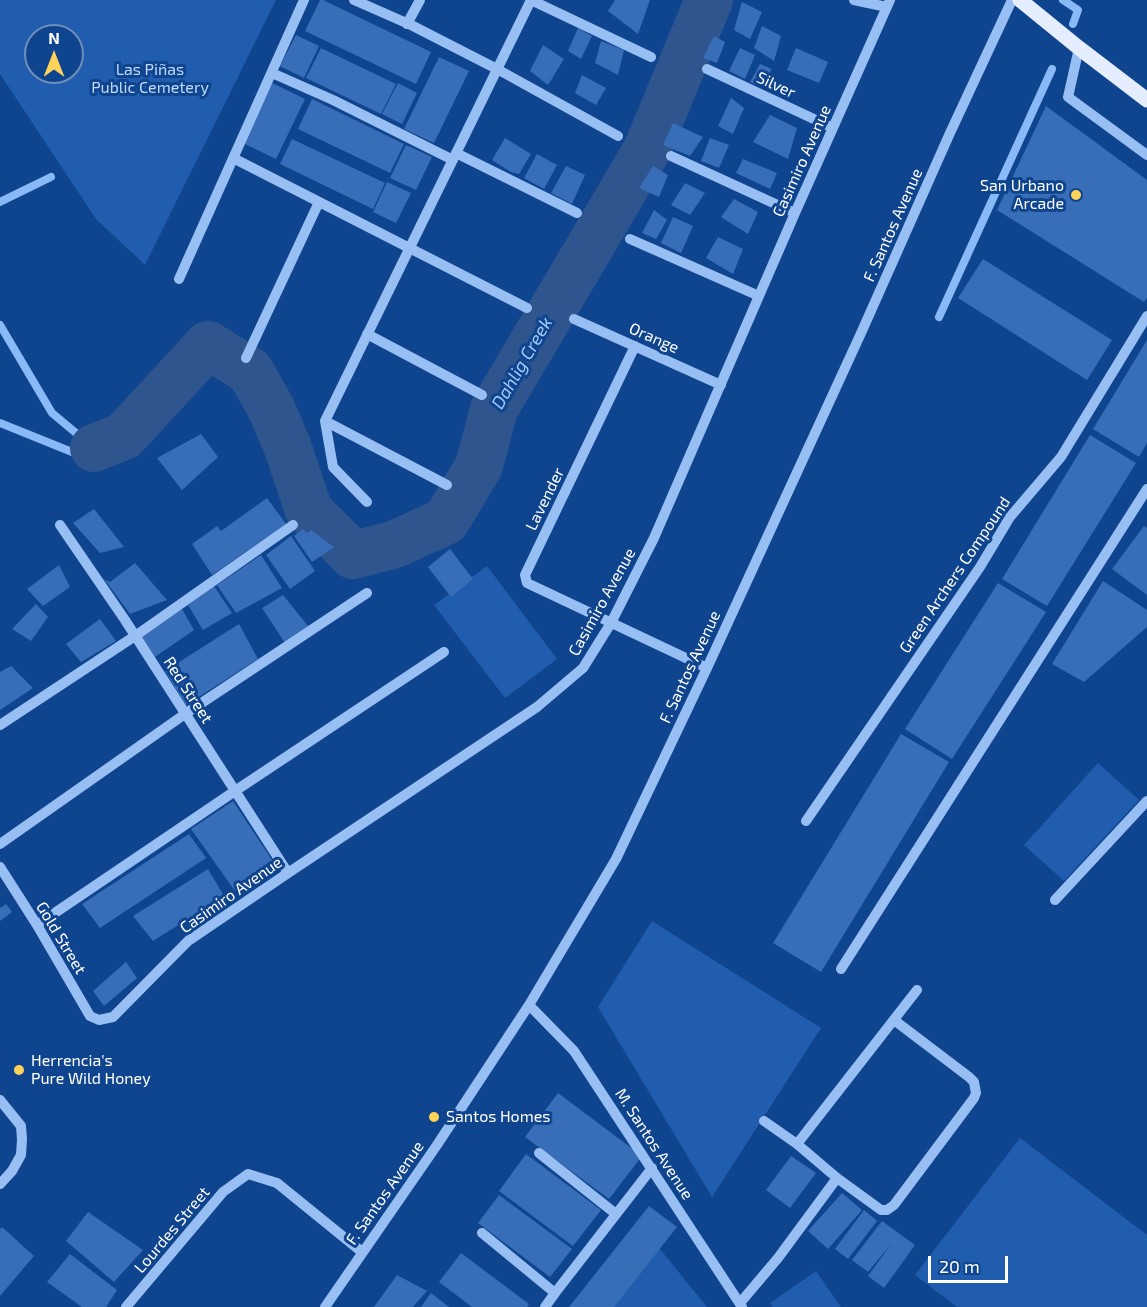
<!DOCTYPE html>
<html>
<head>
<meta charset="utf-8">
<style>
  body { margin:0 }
  #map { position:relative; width:1147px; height:1307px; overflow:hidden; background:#0f448e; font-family:"Exo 2",sans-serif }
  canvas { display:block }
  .north { position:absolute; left:24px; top:24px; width:60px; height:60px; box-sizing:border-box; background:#0f448e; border:2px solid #6f8fbb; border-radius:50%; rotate:0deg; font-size:16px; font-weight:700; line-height:24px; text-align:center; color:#fff }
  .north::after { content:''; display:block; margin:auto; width:21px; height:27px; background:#ffd35a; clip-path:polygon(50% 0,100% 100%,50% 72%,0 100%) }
  .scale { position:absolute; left:928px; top:1256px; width:80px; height:27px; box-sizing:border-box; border:3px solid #fff; border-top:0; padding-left:8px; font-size:18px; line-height:21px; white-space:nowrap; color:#fff; -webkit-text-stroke:4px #0f448e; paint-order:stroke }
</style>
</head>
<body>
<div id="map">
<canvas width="1147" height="1307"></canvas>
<div class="north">N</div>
<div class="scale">20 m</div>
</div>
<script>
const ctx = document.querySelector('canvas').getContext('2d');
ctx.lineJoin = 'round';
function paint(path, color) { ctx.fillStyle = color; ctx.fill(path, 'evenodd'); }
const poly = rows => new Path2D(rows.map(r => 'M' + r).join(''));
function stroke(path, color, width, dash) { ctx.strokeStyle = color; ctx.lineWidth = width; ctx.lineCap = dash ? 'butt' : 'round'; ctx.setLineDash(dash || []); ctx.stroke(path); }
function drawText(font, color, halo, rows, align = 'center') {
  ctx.font = font + ' "Exo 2",sans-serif'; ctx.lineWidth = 6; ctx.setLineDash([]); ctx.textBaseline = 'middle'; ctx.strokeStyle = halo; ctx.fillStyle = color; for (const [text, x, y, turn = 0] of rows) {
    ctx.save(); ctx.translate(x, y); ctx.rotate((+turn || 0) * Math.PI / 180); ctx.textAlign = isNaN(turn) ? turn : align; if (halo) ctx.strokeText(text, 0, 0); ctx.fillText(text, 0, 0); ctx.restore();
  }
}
const green = poly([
  [0,0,276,0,145,265,96,219,0,74],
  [36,36,72,36,72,72,36,72],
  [487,566,557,659,505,698,434,605],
  [1098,763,1139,800,1064,881,1024,845],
  [652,921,821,1028,712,1197,598,1007],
  [1020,1138,1147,1235,1147,1307,957,1307,915,1275],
  [656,1244,707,1307,611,1307],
  [816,1271,841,1307,773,1307,770,1303]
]);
const stream = poly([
  [1063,0,1078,10,1073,24],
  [0,202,51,177],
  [939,317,1052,69],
  [0,325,52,413,94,448],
  [0,423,72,452,94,448]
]);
const river = poly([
  [94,448,124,436,208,345,250,371,272,410,288,448,309,511,353,555,393,545,446,521,479,466,494,409,647,150,709,0]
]);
const building = poly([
  [320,0,323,0,431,52,416,84,305,31],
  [615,0,650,0,638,34,608,11],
  [742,2,762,12,750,39,734,30],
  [762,26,781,36,774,61,754,48],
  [578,28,592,36,581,59,568,51],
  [296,35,319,46,304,78,280,66],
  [714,36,725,42,717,63,703,58],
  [601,41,624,50,618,75,595,63],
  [543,45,564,59,548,85,530,71],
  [321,48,396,84,381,114,306,78],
  [740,48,755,55,745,79,729,71],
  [796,48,828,62,819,83,787,70],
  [439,57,469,71,434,143,404,129],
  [760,64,772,69,761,87,750,82],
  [582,75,606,88,596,105,575,93],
  [272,83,305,99,276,159,243,143],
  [398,83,417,93,402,124,382,114],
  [731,98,744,108,733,134,718,126],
  [312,99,404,144,390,173,298,129],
  [1046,106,1147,180,1147,298,1144,302,997,210],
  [770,115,797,128,788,159,753,142],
  [673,123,703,137,690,156,663,145],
  [505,138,531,154,519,174,511,172,492,160],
  [710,138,729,145,719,168,701,161],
  [292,139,385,183,373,209,280,164],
  [406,145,432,157,416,190,390,178],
  [537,154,557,165,544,189,524,178],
  [743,159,777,173,770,189,736,173],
  [566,166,585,175,572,204,551,193],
  [653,166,668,175,659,197,639,188],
  [387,182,411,193,396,223,373,212],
  [685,183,705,193,690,215,671,205],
  [734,199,758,212,748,234,721,217],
  [654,210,667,220,656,239,642,233],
  [673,217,693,226,681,253,661,243],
  [718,237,743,249,733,274,706,258],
  [983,259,1112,340,1087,380,958,298],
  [1147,340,1147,443,1139,457,1093,429],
  [201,434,218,457,182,490,157,458],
  [1090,435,1136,463,1047,606,1002,579],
  [267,498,286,524,212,575,192,544,217,526,221,531],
  [94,509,124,547,100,553,73,523],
  [1144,526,1147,528,1147,595,1112,569],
  [303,529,307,533,311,530,334,547,312,562,294,536],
  [291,536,315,571,290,589,266,555],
  [450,549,473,579,451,597,428,567],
  [261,555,282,588,236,613,217,585],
  [135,563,167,600,130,614,104,579,110,582],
  [59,565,70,587,43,606,27,589],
  [1103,581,1147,610,1147,627,1084,682,1052,664],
  [998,583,1046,612,952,759,905,729],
  [214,586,232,613,203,630,188,605],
  [283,595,308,626,285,643,262,608],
  [36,604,48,617,31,641,12,629],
  [182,609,194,630,152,659,139,638],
  [100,619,116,641,81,662,66,644],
  [239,624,258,659,186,705,165,671],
  [11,666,33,688,0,710,0,672],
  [901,734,949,762,821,972,773,943],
  [233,801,274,863,235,891,191,829],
  [189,834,206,858,100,928,82,904],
  [208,869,224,896,153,941,133,916],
  [6,904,12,912,0,921,0,908],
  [126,962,137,978,104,1006,93,991],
  [558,1093,642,1156,609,1199,525,1137],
  [526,1154,601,1210,573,1246,499,1191],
  [791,1156,816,1173,790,1208,766,1190],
  [842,1193,862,1210,828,1249,808,1231],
  [499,1195,572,1249,550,1277,478,1223],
  [649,1206,677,1227,614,1307,569,1307],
  [864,1210,877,1221,848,1259,835,1249],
  [88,1212,143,1250,114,1282,66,1241],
  [882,1221,915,1245,884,1288,868,1276,891,1244,868,1272,852,1260],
  [2,1227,34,1256,0,1296,0,1229],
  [461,1253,529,1304,527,1307,472,1307,439,1282],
  [70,1254,117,1290,106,1307,82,1307,47,1282],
  [397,1275,427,1291,413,1307,374,1307],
  [431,1293,449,1307,421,1307]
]);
const minor = poly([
  [354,0,411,25,497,69,618,136],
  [531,0,651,57],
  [854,0,887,7],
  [407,24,420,0],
  [1079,48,1068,97,1147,155],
  [707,69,833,128],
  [272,73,333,100,453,160],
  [456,153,577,213],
  [671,156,795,213],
  [233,158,527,308],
  [630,239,759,296],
  [179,279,304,0],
  [574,319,721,385],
  [367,334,482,395],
  [635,346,525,575,527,583,707,668],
  [246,358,319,202],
  [325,421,447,485],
  [367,502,333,467,325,421,531,0],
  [60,525,125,620,288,873],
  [0,725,135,636,293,525],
  [806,821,980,567,1010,517,1061,457,1147,316],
  [0,844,185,714,367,593],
  [0,867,37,925,90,1016,99,1020,113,1017,188,941,288,873,537,707,583,668,611,623,654,538,795,213,890,0],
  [1055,900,1147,801],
  [37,925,235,791,444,652],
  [841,969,1147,489],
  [529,1005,574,1051,742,1307],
  [0,1100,21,1126,22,1139,21,1155,12,1171,0,1184],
  [764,1121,797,1144,837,1178,881,1210,887,1210,894,1205,974,1098,976,1093,974,1082,969,1077,894,1020],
  [797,1144,917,990],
  [539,1153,616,1214],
  [482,1233,555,1293,652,1168],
  [740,1303,778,1258,837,1178],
  [126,1307,223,1192,248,1174,277,1183,362,1252],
  [325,1307,437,1145,529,1005,616,859,707,668,862,331,950,133,1012,0],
  [545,1307,555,1293]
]);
const major = poly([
  [1020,0,1079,48,1147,100]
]);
const markers = [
  [1076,195,6,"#ffd35a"],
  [19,1070,6,"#ffd35a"],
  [434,1117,6,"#ffd35a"]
];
const parkNames = [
  ["Las Piñas",150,70],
  ["Public Cemetery",150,88]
];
const streetNames = [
  ["Silver",776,85,25],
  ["Casimiro Avenue",802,161,-66],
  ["F. Santos Avenue",893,225,-66],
  ["Orange",654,338,24],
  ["Lavender",545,499,-64],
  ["Green Archers Compound",955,575,-56],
  ["Casimiro Avenue",602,602,-61],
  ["F. Santos Avenue",690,667,-65],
  ["Red Street",188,690,57],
  ["Casimiro Avenue",231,895,-35],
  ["Gold Street",61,938,59],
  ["M. Santos Avenue",654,1144,57],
  ["F. Santos Avenue",385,1193,-55],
  ["Lourdes Street",172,1230,-50]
];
const poiNames = [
  ["San Urbano",1064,186,"right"],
  ["Arcade",1064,204,"right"],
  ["Herrencia's",31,1061],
  ["Pure Wild Honey",31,1079],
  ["Santos Homes",446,1117]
];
const waterNames = [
  ["Dahlig Creek",522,363,-60]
];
paint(green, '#215dae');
stroke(stream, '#89b9f7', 8);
stroke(river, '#2e558d', 48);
paint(building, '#386eb8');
stroke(minor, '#98bff3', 10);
stroke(major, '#e4eeff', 15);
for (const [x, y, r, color] of markers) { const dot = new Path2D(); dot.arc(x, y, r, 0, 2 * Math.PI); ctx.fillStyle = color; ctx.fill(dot); stroke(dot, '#0f448e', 2); }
drawText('16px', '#bfdafe', '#0f448e', parkNames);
drawText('16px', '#fff', '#0f448e', streetNames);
drawText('16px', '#fff', '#0f448e', poiNames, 'left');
drawText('italic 18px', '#a4c9fa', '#0f448e', waterNames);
</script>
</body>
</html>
